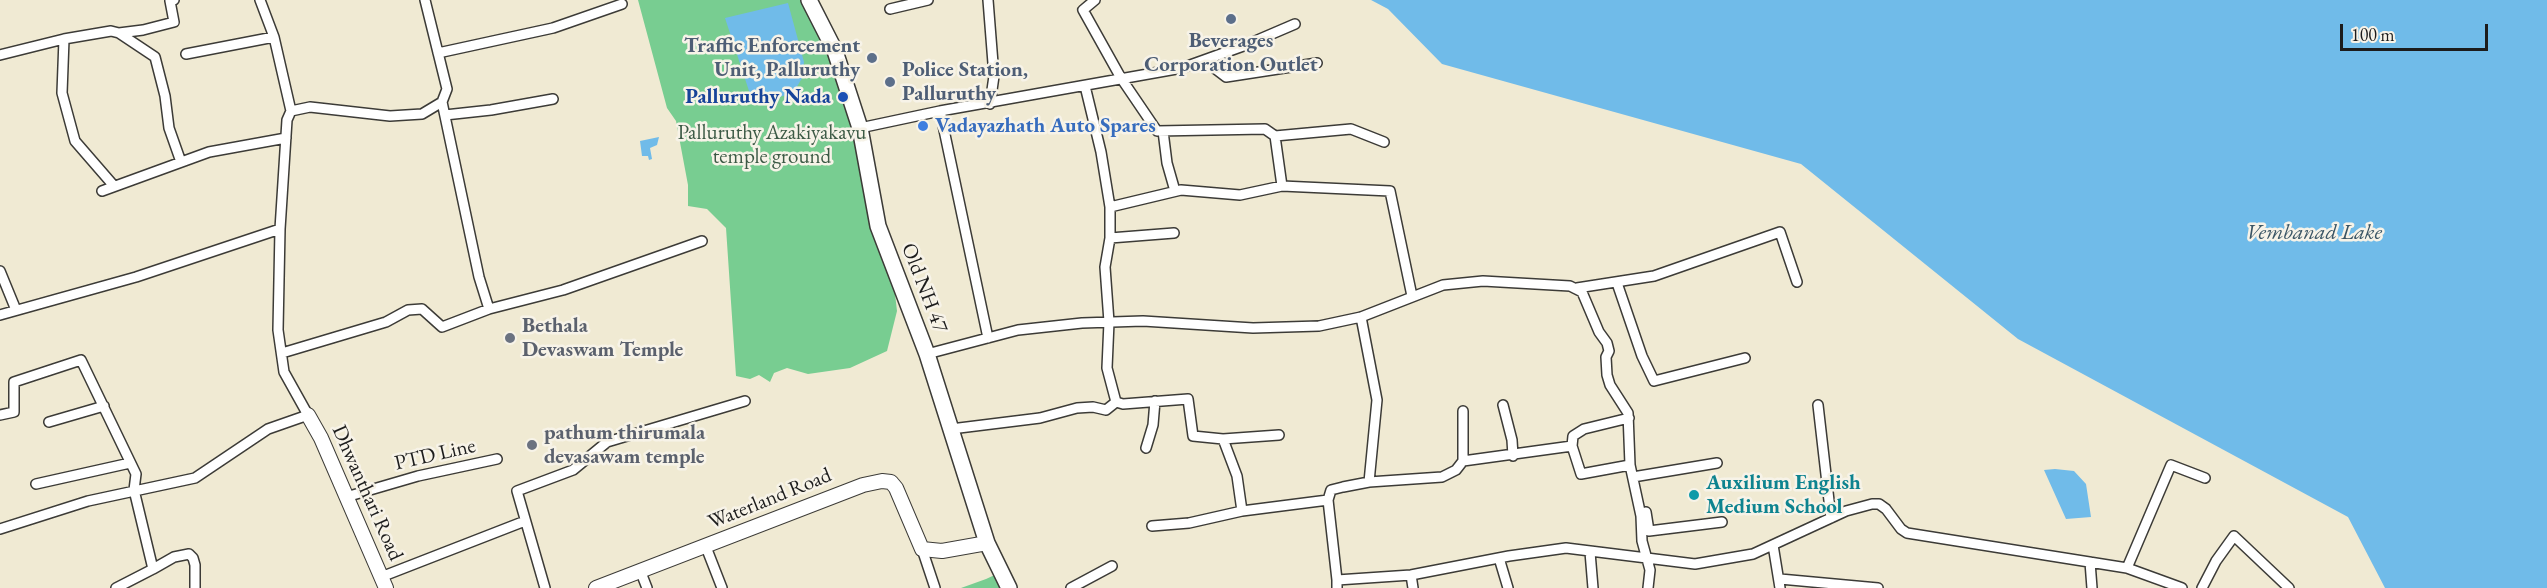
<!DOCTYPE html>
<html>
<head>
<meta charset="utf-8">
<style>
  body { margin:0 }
  #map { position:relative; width:2547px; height:588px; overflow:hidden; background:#f0ead3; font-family:"EB Garamond",serif }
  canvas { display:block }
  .scale { position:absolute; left:2340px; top:24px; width:148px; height:27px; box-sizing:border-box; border:3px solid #1c1c1c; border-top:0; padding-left:8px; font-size:18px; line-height:21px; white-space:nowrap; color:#1c1c1c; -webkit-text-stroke:4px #f7f3e8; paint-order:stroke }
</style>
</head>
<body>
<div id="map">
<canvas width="2547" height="588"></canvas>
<div class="scale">100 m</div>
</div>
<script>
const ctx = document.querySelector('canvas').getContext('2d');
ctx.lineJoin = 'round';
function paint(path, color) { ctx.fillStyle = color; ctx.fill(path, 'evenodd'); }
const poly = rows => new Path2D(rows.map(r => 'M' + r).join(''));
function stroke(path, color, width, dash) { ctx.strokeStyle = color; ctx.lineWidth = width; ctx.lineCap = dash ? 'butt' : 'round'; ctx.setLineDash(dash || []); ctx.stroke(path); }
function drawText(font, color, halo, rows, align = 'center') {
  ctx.font = font + ' "EB Garamond",serif'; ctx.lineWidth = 5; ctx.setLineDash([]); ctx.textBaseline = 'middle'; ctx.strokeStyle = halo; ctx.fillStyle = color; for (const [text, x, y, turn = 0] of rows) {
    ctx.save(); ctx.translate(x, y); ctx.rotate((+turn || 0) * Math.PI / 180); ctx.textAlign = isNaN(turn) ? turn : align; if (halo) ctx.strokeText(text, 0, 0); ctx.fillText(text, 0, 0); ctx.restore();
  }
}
const green = poly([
  [638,0,805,0,836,63,892,268,897,311,887,351,850,368,808,374,787,368,774,373,770,382,759,375,750,379,736,376,726,228,707,209,688,206,688,185,676,121,667,108],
  [999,573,1005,588,961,588,986,579]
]);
const water = poly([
  [1371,0,2547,0,2547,588,2385,588,2348,517,2018,339,1801,164,1442,64,1388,9],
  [788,3,804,62,802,78,795,90,786,95,763,102,751,97,725,18],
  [659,137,657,145,650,148,652,159,649,160,648,156,642,156,640,141],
  [2055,469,2074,471,2086,484,2091,517,2066,519,2044,470]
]);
const street = poly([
  [988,0,994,76,990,104],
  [1095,0,1083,10,1121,78,1157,131,1265,129,1275,136,1282,186],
  [890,9,928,0],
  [119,33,155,57,165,96,169,128,181,162],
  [64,39,62,93,75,141,114,186],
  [438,53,553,28,622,4],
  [186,54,274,37],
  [0,55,64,39,111,31,119,33,143,30,174,22,170,1,174,0],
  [1205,61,1226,77,1317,63],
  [1085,86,1101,152,1110,207,1110,238,1105,267,1109,322,1107,368,1116,402,1123,404,1188,399,1193,436,1223,439,1237,476,1242,511],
  [442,102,479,277,489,309],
  [291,111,310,107,390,116,422,114,442,102,447,89,425,0],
  [940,111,988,338],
  [445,115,491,110,553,99],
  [860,128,940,111,1182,68,1246,45,1295,24],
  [1163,131,1167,163,1175,191],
  [1275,136,1351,129,1384,142],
  [102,191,209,152,286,138],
  [1110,207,1181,190,1240,195,1282,186,1390,191,1412,296],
  [1110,238,1174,233],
  [0,271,16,310],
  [1617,283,1642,356,1654,381,1745,358],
  [1577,288,1654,276,1780,232,1797,282],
  [0,315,136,277,280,229],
  [1361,317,1377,400,1369,482],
  [282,353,386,322,408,310,422,309,442,327,489,309,563,290,702,241],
  [927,354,1018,330,1082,323,1143,321,1253,328,1319,326,1361,317,1443,285,1483,281,1570,286,1582,292,1599,332,1607,343,1609,351,1606,357,1607,375,1610,385,1628,413,1630,465,1641,516,1642,541,1650,570,1648,588],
  [1503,405,1512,440,1513,456],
  [1818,405,1831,518],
  [1463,411,1463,461],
  [0,415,14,412,14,382,81,360,136,474,134,490,153,569,174,557,189,554,193,558,195,565,195,588],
  [1629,418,1584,429,1573,436,1572,446,1581,474,1630,465],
  [49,422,104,406],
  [951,429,1040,418,1077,408,1093,407,1106,410,1116,402],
  [1223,439,1279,435],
  [1146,448,1153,425,1155,401],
  [1633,477,1717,463],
  [36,484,130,463],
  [346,497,418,476,497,459],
  [1328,500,1337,580],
  [1646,512,1649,531,1722,522],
  [1152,526,1189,523,1242,511,1328,500,1331,490,1343,487,1369,482,1442,477,1456,470,1463,461,1572,446],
  [0,529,88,501,195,478,268,429,308,415,284,372,278,330,280,229,287,120,291,111,274,37,260,0],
  [1773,545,1780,588],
  [706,547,722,588],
  [922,549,935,588],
  [1590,552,1593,588],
  [1499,558,1508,588],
  [2090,562,2092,588],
  [2127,568,2171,465,2205,478],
  [640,570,647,588],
  [1411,575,1413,588],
  [381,577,525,521],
  [1780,579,1878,588],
  [116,588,153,569],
  [545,588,517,491,573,470,607,442,745,401],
  [1071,588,1112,566],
  [1337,588,1337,580,1411,575,1509,556,1566,548,1695,564,1753,554,1846,511,1872,504,1879,504,1886,509,1901,529,1907,533,2127,568,2182,588],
  [2202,588,2216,561,2234,536,2289,588]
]);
const secondary = poly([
  [308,415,321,438,386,588],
  [596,588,863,485,882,481,891,482,896,488,922,549,942,551,987,543]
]);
const primary = poly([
  [809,0,835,51,860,128,878,226,927,354,987,543,1009,588]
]);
const markers = [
  [1231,19,6,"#5c6f8a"],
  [872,58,6,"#5c6f8a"],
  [890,82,6,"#5c6f8a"],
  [843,97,6,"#1a4fb4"],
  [923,126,6,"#3f7fe0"],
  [510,338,6,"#6b7280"],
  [532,445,6,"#6b7280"],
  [1694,495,6,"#0f9aa8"]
];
const serviceNames = [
  ["Beverages",1231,41],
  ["Corporation Outlet",1231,65],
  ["Traffic Enforcement",860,46,"right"],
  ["Unit, Palluruthy",860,70,"right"],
  ["Police Station,",902,70,"left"],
  ["Palluruthy",902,94,"left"]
];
const transitNames = [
  ["Palluruthy Nada",831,97]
];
const shopNames = [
  ["Vadayazhath Auto Spares",935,126]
];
const parkNames = [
  ["Palluruthy Azakiyakavu",772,133],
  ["temple ground",772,157]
];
const streetNames = [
  ["Old NH 47",924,288,69],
  ["PTD Line",435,455,-13],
  ["Dhwanthari Road",367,493,66],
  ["Waterland Road",770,499,-22]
];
const worshipNames = [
  ["Bethala",522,326],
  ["Devaswam Temple",522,350],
  ["pathum thirumala",544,433],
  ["devasawam temple",544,457]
];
const cultureNames = [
  ["Auxilium English",1706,483],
  ["Medium School",1706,507]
];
const waterNames = [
  ["Vembanad Lake",2314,233]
];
paint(green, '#78cd91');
paint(water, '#70bbe9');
stroke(street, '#3c3b37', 12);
stroke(secondary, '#3c3b37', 16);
stroke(primary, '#3c3b37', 18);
stroke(street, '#fff', 9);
stroke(secondary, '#fff', 14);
stroke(primary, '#fff', 15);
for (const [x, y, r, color] of markers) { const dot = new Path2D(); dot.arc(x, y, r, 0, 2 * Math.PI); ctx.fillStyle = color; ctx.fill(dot); stroke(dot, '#f7f3e8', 2); }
drawText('bold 21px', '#4e5e75', '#f7f3e8', serviceNames);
drawText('bold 21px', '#164399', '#f7f3e8', transitNames, 'right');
drawText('bold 21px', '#366cbe', '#f7f3e8', shopNames, 'left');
drawText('21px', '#3c5a45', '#f7f3e8', parkNames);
drawText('21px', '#1c1c1c', '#f7f3e8', streetNames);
drawText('bold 21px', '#5b616d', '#f7f3e8', worshipNames, 'left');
drawText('bold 21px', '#0d838f', '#f7f3e8', cultureNames, 'left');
drawText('italic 22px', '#395464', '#f7f3e8', waterNames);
</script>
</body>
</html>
